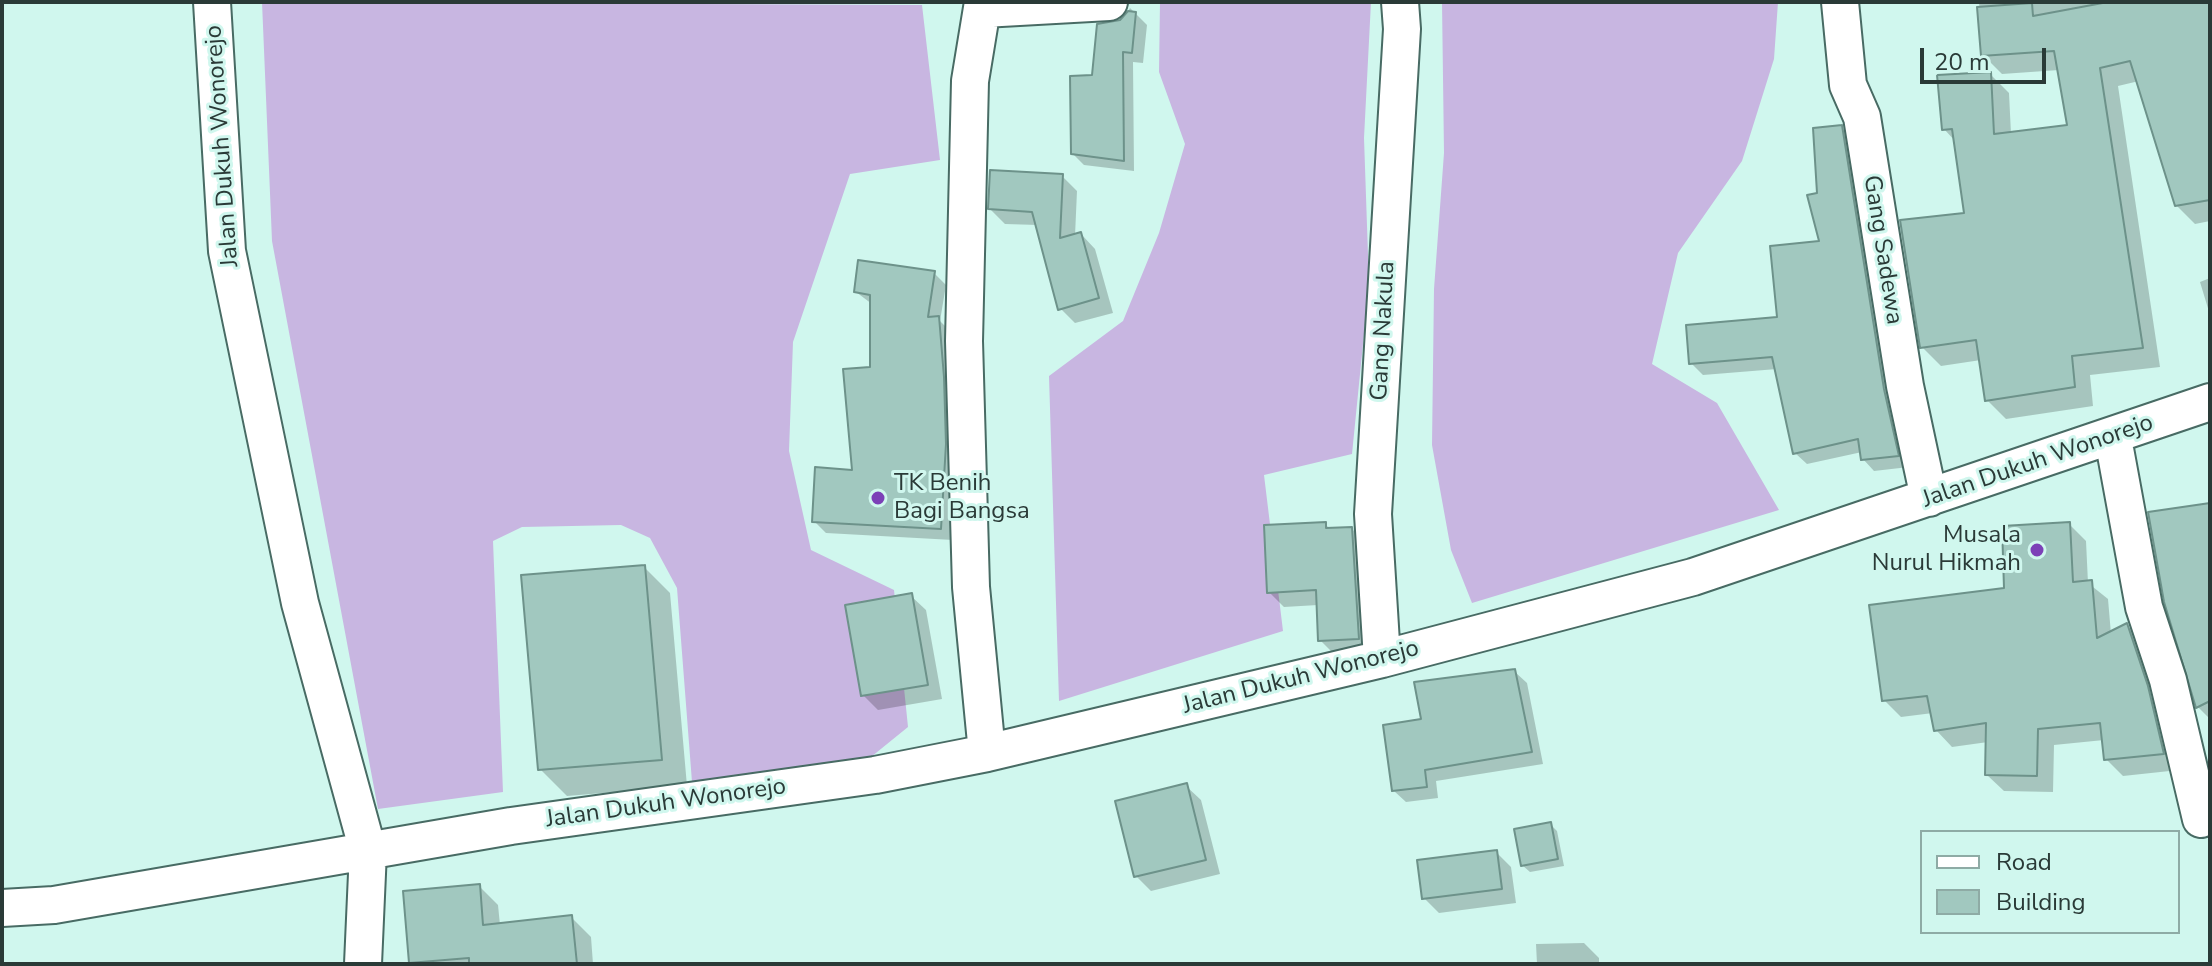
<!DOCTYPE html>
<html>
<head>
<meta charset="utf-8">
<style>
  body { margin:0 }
  #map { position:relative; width:2212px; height:966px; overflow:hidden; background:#d0f7ee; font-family:"Nunito Sans",sans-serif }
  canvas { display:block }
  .frame { position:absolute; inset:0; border:4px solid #2a3a37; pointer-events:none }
  .legend { position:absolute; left:1920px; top:830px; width:260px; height:104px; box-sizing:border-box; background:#d0f7ee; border:2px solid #8eaba5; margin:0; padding:10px 14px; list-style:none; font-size:24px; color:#2a3a37 }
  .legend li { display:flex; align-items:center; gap:16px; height:40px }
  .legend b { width:40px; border:2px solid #8eaba5 }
  .scale { position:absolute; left:1920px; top:48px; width:126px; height:36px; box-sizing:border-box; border:4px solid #2a3a37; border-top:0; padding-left:10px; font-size:24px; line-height:28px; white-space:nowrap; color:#2a3a37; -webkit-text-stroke:6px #d0f7ee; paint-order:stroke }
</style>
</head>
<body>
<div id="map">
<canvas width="2212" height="966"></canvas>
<div class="frame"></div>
<ul class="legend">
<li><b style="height:10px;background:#fff"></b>Road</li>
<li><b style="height:22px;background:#a1c8bf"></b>Building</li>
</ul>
<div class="scale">20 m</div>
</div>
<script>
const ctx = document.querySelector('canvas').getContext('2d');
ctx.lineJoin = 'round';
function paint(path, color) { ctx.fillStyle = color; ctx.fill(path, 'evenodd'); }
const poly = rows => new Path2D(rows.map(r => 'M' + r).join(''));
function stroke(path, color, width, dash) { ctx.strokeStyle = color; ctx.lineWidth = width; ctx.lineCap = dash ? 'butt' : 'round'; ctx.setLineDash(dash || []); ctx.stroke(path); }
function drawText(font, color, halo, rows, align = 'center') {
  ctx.font = font + ' "Nunito Sans",sans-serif'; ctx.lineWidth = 6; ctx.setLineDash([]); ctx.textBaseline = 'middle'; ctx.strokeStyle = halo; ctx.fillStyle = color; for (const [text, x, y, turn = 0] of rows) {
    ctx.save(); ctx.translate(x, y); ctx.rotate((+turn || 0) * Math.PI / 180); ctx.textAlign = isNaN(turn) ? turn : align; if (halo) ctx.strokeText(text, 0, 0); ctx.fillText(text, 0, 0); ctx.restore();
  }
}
const forest = poly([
  [262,2,922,5,940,160,850,174,793,342,789,451,811,550,894,590,908,727,871,757,692,782,677,588,650,538,621,525,522,527,493,541,503,792,378,809,272,241],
  [1160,2,1371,2,1364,138,1369,284,1352,454,1264,475,1283,631,1059,701,1049,376,1123,321,1159,233,1185,144,1159,72],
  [1442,2,1778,2,1774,59,1742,161,1678,253,1652,364,1717,403,1779,510,1472,603,1451,550,1432,445,1434,289,1444,153]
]);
const shadow = poly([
  [1979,2,2092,2,2092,8,2129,2,2210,2,2210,221,2195,224,2176,205,2139,81,2118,86,2160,367,2090,375,2093,406,2006,419,1987,400,1981,360,1941,366,1922,347,1966,215,1956,142,1944,129,1990,74,2009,93,2011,134,2069,126,2059,70,2002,74,1983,55],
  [1130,8,1147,25,1143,63,1133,62,1134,171,1084,165,1073,154,1093,77],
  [1841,128,1853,139,1909,467,1874,471,1863,459,1862,452,1807,464,1795,453,1777,369,1703,375,1691,363,1779,319,1821,243,1819,194],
  [1062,176,1077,191,1075,236,1081,234,1095,249,1113,313,1075,323,1060,308,1038,225,1005,224,990,209],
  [934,273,946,285,940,321,950,331,953,540,826,533,814,521,854,472,872,369,872,304,856,292],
  [2210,278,2210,315,2200,282],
  [2210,505,2210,719,2198,707],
  [1325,524,1331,530,1352,529,1367,544,1373,653,1335,655,1320,640,1318,605,1284,607,1269,592],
  [2069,524,2086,541,2088,583,2108,599,2111,634,2127,626,2144,642,2179,770,2123,776,2106,759,2104,740,2054,745,2053,792,2004,791,1987,775,1988,742,1952,747,1936,730,1933,713,1901,717,1884,700,2007,590],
  [644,567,670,593,687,786,567,796,540,769],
  [911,596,926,610,942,699,878,710,863,695],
  [1515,672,1527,683,1543,764,1436,781,1438,798,1406,802,1394,791],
  [1186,786,1201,800,1220,874,1151,891,1136,876],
  [1550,824,1557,831,1564,866,1530,872,1522,865],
  [1496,852,1511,867,1516,903,1439,913,1424,898],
  [479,886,498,905,500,925,571,917,591,937,593,964,413,964],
  [1584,943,1599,958,1599,964,1537,964,1536,944]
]);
const building = poly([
  [2108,2,2210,2,2210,200,2175,206,2130,61,2100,68,2143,348,2072,356,2075,387,1985,401,1976,340,1920,348,1900,220,1964,213,1952,129,1942,130,1937,75,1991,72,1994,134,2067,125,2054,51,1981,56,1977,7,2032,3,2033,16,2108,2],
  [1128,11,1136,12,1132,53,1123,52,1124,161,1071,154,1070,76,1092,75,1097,24,1120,20,1128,11],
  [1842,125,1884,389,1899,456,1861,460,1858,439,1793,454,1772,357,1689,364,1686,325,1777,317,1770,246,1819,241,1807,195,1817,193,1813,128,1842,125],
  [990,170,1063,174,1060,238,1081,232,1099,298,1058,310,1032,212,988,209,990,170],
  [858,260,935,271,928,317,939,316,944,377,946,444,941,529,812,522,815,467,852,470,843,369,870,367,870,295,854,292,858,260],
  [2210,503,2210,701,2196,708,2164,602,2148,512,2210,503],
  [1326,522,1326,528,1352,527,1359,639,1318,641,1316,590,1267,593,1264,525,1326,522],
  [2070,522,2073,582,2092,580,2097,638,2127,623,2148,686,2164,754,2104,760,2100,723,2038,729,2037,776,1985,775,1986,723,1934,731,1927,696,1882,701,1869,605,2004,588,2002,526,2070,522],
  [645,565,662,760,538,770,521,575,645,565],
  [912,593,928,685,861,696,845,605,912,593],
  [1515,669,1532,752,1425,770,1427,787,1392,791,1383,725,1421,719,1414,682,1515,669],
  [1187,783,1206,860,1134,877,1115,801,1187,783],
  [1551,822,1558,859,1521,866,1514,829,1551,822],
  [1497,850,1502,889,1422,899,1417,860,1497,850],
  [480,884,483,925,572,915,577,964,469,964,469,958,409,963,403,891,480,884]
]);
const minor = poly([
  [212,2,227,251,300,603,368,851,363,964],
  [983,2,970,81,964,341,971,587,987,753],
  [1840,2,1848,85,1862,117,1905,386,1929,498],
  [983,9,1109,2],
  [2113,438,2144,607,2168,680,2201,819],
  [1382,659,1373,514,1402,29,1400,2],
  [2,908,54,905,511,826,875,775,987,753,1382,659,1693,577,2210,402]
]);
const markers = [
  [878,498,8,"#7c41b7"],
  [2037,550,8,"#7c41b7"]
];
const streetNames = [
  ["Jalan Dukuh Wonorejo",223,146,-94],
  ["Gang Sadewa",1882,250,81],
  ["Gang Nakula",1384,331,-87],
  ["Jalan Dukuh Wonorejo",2038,462,-19],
  ["Jalan Dukuh Wonorejo",1301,678,-14],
  ["Jalan Dukuh Wonorejo",666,804,-8]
];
const poiNames = [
  ["TK Benih",894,484],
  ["Bagi Bangsa",894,512],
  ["Musala",2021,536,"right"],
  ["Nurul Hikmah",2021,564,"right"]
];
paint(forest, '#c8b6e1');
paint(shadow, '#0003');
paint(building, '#a1c8bf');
stroke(building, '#6d928a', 2);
stroke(minor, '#486b64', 40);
stroke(minor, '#fff', 36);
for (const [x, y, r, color] of markers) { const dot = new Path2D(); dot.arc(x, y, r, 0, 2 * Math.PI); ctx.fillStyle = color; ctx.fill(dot); stroke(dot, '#d0f7ee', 3); }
drawText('24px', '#2a3a37', '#d0f7ee', streetNames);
drawText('24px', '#2a3a37', '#d0f7ee', poiNames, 'left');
</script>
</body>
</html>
